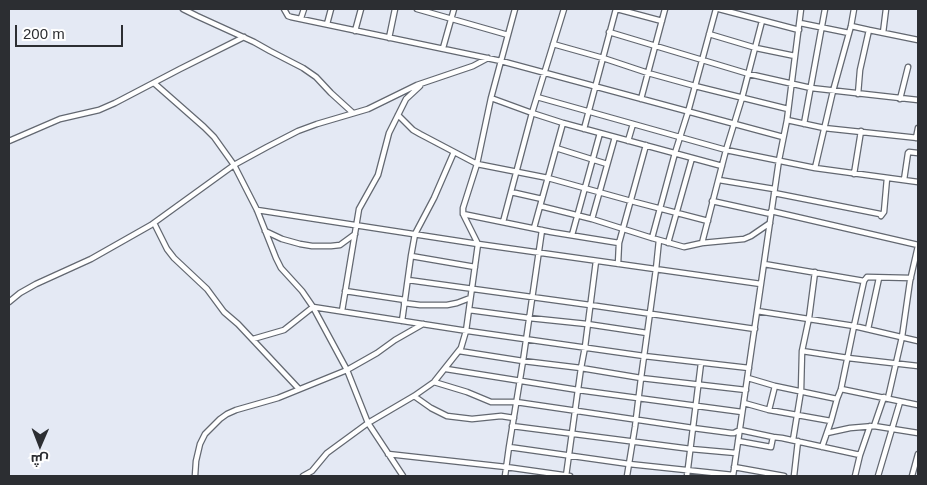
<!DOCTYPE html>
<html>
<head>
<meta charset="utf-8">
<style>
  body { margin:0 }
  #map { position:relative; width:927px; height:485px; overflow:hidden; background:#e4e9f4; font-family:Helvetica,Cairo,sans-serif }
  canvas { display:block }
  .frame { position:absolute; inset:0; border:10px solid #2c2e32; pointer-events:none }
  .north { position:absolute; left:15px; top:420px; width:50px; height:50px; -webkit-text-stroke:4px #fff; paint-order:stroke; rotate:181deg; font-size:14px; font-weight:700; line-height:20px; text-align:center; color:#2c2e32 }
  .north::after { content:''; display:block; margin:auto; width:18px; height:22px; background:#2c2e32; clip-path:polygon(50% 0,100% 100%,50% 72%,0 100%) }
  .scale { position:absolute; left:15px; top:25px; width:108px; height:22px; box-sizing:border-box; border:2px solid #2c2e32; border-top:0; padding-left:6px; font-size:15px; line-height:18px; white-space:nowrap; color:#2c2e32; -webkit-text-stroke:4px #fff; paint-order:stroke }
</style>
</head>
<body>
<div id="map">
<canvas width="927" height="485"></canvas>
<div class="frame"></div>
<div class="north">ش</div>
<div class="scale">200 m</div>
</div>
<script>
const ctx = document.querySelector('canvas').getContext('2d');
ctx.lineJoin = 'round';
const poly = rows => new Path2D(rows.map(r => 'M' + r).join(''));
function stroke(path, color, width, dash) { ctx.strokeStyle = color; ctx.lineWidth = width; ctx.lineCap = dash ? 'butt' : 'round'; ctx.setLineDash(dash || []); ctx.stroke(path); }
const minor = poly([
  [183,9,197,16,254,42,270,51,303,68,316,77,331,93,353,113],
  [284,9,288,16,291,17,501,61,783,137],
  [417,9,508,35],
  [617,9,662,21],
  [719,9,799,30],
  [301,18,304,9],
  [800,23,849,33],
  [327,24,331,9],
  [851,26,869,30,918,40],
  [355,31,361,9],
  [609,32,749,74,811,88,918,100],
  [883,33,886,9],
  [709,34,756,48,795,56],
  [389,38,395,9],
  [553,44,603,58,648,73,695,86,788,109],
  [443,48,454,9],
  [154,83,204,127,214,137,234,165,257,210,276,258,281,268,302,291,313,307,347,370,368,423,403,476],
  [858,94,860,70,869,30],
  [537,97,726,150,815,168,918,182],
  [491,98,532,113,563,123,722,166],
  [641,99,665,9],
  [900,99,908,67],
  [398,115,413,130,420,134,477,164,548,178,631,201,708,221],
  [787,120,824,128,918,138],
  [804,124,825,9],
  [584,129,616,9],
  [916,138,918,128],
  [9,141,60,119,99,110,115,103,180,69,244,37],
  [628,141,633,124],
  [556,148,607,164],
  [815,168,833,91,851,26,854,9],
  [854,174,861,131],
  [719,180,774,189],
  [904,180,908,153,909,152,918,153],
  [511,192,542,199],
  [774,193,880,214,881,216,884,212,887,178],
  [712,201,771,214],
  [540,206,592,219,652,238,684,247,702,243,744,239,751,236,770,223],
  [257,210,478,244,761,284],
  [771,211,918,245],
  [463,214,551,232,619,243],
  [592,219,615,137],
  [503,222,532,113,564,9],
  [154,223,167,249,174,258,207,289,224,312,238,324,299,389],
  [534,228,563,123],
  [265,231,282,239,300,244,312,246,331,246,340,245,355,234],
  [572,235,600,133],
  [652,238,675,153,688,112,716,9],
  [668,243,692,158],
  [702,243,726,150,742,98,762,21],
  [411,256,475,267],
  [618,264,619,243,646,145],
  [764,264,864,281,867,277,911,278],
  [408,280,590,305,755,329],
  [345,291,405,300],
  [9,302,20,293,36,284,91,259,151,225,234,165,267,147,298,131,317,124,368,109,417,85,473,66,488,58],
  [404,303,420,305,447,305,457,303,470,298],
  [469,310,529,318,587,324,647,333],
  [342,311,359,209,378,175,389,133,406,99,420,86],
  [757,311,854,326,918,341],
  [402,321,411,256,415,234,434,198,454,152],
  [868,329,879,278],
  [253,339,284,330,313,307,461,330,644,356,749,368],
  [459,351,523,361,581,368,641,378,746,390],
  [802,351,848,358,918,366],
  [446,369,578,390,742,412],
  [748,378,775,386,837,399],
  [434,382,467,392,491,402,516,402,693,428,731,433,734,433,740,430,773,437],
  [841,389,918,405],
  [414,396,431,408,447,416,472,419,501,416,514,418],
  [888,398,902,337,910,281,918,246],
  [744,403,769,410,831,421],
  [769,410,775,386],
  [512,426,691,449,736,453],
  [874,426,884,397],
  [827,433,850,428,874,426,918,433],
  [793,440,801,391,802,351,809,318,815,272],
  [738,441,771,447,773,437,782,438,860,455],
  [509,447,629,464,733,475],
  [822,447,831,421,837,399,841,389,854,326,864,281],
  [388,454,506,467,570,476],
  [734,467,784,476],
  [195,476,196,461,200,444,205,434,220,419,227,414,236,410,278,398,347,370,377,353,395,340,423,324],
  [303,476,312,471,327,453,368,423,414,396,434,382,461,348,466,331,478,244,463,214,463,208,477,164,491,98,515,9],
  [505,476,509,447,523,361,542,230],
  [566,476,581,368,585,347,596,261],
  [627,476,635,427,641,378,656,269,659,240],
  [687,476,701,363],
  [733,476,779,160,787,120,801,9],
  [794,476,798,441],
  [855,476,860,455,870,426],
  [878,476,900,402],
  [912,476,918,454]
]);
stroke(minor, '#636871', 7);
stroke(minor, '#fff', 4.5);
</script>
</body>
</html>
